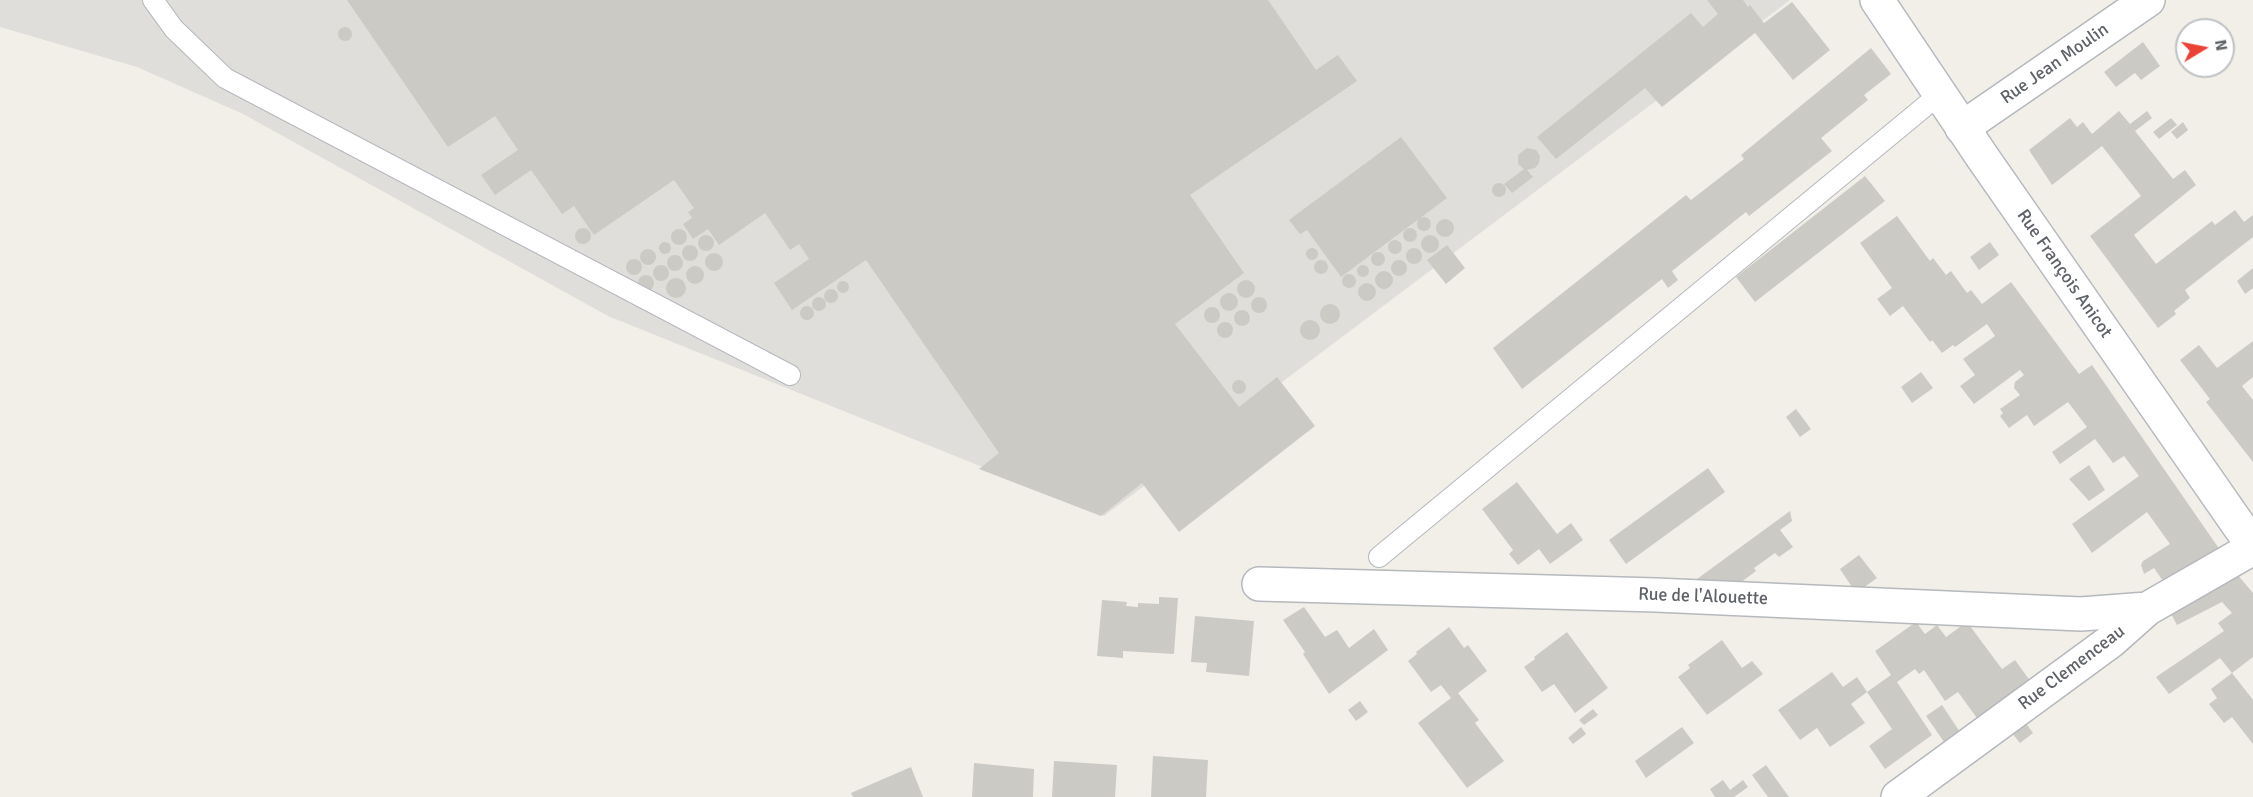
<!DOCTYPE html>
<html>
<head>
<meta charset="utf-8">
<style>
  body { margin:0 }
  #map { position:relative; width:2253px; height:797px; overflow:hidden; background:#f1efe8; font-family:Signika,sans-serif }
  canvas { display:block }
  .north { position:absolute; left:2175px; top:18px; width:60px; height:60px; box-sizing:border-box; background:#fff; border:2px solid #bfc1c3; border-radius:50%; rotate:80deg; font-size:16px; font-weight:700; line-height:24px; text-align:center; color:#5f6368 }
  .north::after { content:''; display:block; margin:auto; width:21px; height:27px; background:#ea4335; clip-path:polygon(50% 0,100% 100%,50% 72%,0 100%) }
</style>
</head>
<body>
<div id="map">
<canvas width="2253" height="797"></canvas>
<div class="north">N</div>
</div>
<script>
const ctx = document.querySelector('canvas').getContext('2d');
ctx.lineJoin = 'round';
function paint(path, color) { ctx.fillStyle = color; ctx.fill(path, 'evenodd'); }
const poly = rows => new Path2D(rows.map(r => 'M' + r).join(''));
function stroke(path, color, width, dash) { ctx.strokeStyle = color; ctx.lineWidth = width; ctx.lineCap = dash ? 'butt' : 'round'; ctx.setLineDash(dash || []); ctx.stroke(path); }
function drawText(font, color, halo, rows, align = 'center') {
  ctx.font = font + ' Signika,sans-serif'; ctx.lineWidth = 6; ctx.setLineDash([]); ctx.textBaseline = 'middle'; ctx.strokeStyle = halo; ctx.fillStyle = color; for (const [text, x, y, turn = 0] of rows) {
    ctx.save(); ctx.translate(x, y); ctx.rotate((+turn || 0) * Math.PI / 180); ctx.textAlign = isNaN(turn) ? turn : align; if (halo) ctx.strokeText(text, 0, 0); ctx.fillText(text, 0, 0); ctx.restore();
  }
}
const industrial = poly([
  [0,0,1790,0,1104,516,608,316,243,114,137,67,0,27]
]);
const building = poly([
  [347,0,1268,0,1316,70,1338,55,1357,81,1190,195,1244,273,1175,324,1239,407,1277,377,1315,426,1179,532,1142,483,1101,516,979,469,999,453,866,260,792,310,774,283,809,259,799,244,790,250,765,213,719,245,708,229,693,239,683,224,692,218,688,212,694,208,674,180,594,235,574,206,562,214,531,170,495,195,481,175,518,150,495,116,448,147],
  [1707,0,1743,0,1748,7,1750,5,1764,23,1792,2,1830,50,1793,80,1755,33,1662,107,1645,88,1556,159,1537,137,1691,13,1703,27,1718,14],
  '338 34a7 7 0 1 1 14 0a7 7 0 1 1-14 0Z',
  [2143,42,2160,66,2141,80,2135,73,2116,87,2104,72],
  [1871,48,1891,74,1864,95,1868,100,1821,138,1832,151,1749,216,1746,212,1672,271,1678,280,1668,288,1662,279,1522,389,1493,348,1686,195,1691,200,1744,159,1741,155],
  [2119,111,2130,124,2147,111,2152,118,2135,131,2173,179,2185,170,2196,185,2134,235,2156,264,2212,221,2215,225,2235,210,2244,222,2253,215,2253,237,2185,290,2190,298,2174,311,2176,314,2158,328,2090,236,2141,196,2102,146,2052,185,2029,150,2070,118,2077,127,2083,122,2092,134],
  [2171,118,2177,125,2159,139,2153,132],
  [2183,122,2188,130,2177,139,2171,132],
  [1401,137,1447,198,1341,277,1307,230,1300,234,1289,220],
  [1527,148,1536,150,1540,156,1539,163,1535,168,1527,170,1533,177,1512,193,1504,184,1524,169,1518,164,1518,155],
  [1865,176,1885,201,1755,302,1736,277],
  '1492 190a7 7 0 1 1 14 0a7 7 0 1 1-14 0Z',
  [1897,216,1930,261,1933,258,1946,275,1951,271,1967,293,1971,290,1982,304,2011,282,2079,374,2092,365,2220,550,2165,584,2154,568,2144,574,2141,565,2143,561,2170,544,2147,512,2092,553,2072,524,2139,476,2124,456,2113,463,2095,439,2060,464,2052,452,2087,427,2068,402,2034,426,2027,415,2009,428,2000,416,2003,413,2000,409,2020,395,2014,388,2015,382,2024,375,2020,370,1974,404,1960,386,1975,375,1963,359,1995,336,1987,324,1955,347,1953,345,1942,353,1932,340,1930,342,1903,306,1890,316,1877,299,1892,288,1860,243],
  '1417 224a7 7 0 1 1 14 0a7 7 0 1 1-14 0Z',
  '1436 228a9 9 0 1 1 18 0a9 9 0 1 1-18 0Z',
  '575 236a8 8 0 1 1 16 0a8 8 0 1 1-16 0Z',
  '1403 235a7 7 0 1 1 14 0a7 7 0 1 1-14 0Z',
  '671 237a8 8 0 1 1 16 0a8 8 0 1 1-16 0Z',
  '698 243a8 8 0 1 1 16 0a8 8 0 1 1-16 0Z',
  '1421 244a9 9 0 1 1 18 0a9 9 0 1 1-18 0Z',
  '1388 247a7 7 0 1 1 14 0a7 7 0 1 1-14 0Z',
  '659 248a6 6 0 1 1 12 0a6 6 0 1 1-12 0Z',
  [1990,242,1999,255,1979,270,1970,257],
  [1447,245,1465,268,1446,284,1427,260],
  '682 253a8 8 0 1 1 16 0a8 8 0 1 1-16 0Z',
  '1306 254a6 6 0 1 1 12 0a6 6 0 1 1-12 0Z',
  '1406 256a8 8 0 1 1 16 0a8 8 0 1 1-16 0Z',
  '640 257a8 8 0 1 1 16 0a8 8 0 1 1-16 0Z',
  '1371 259a7 7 0 1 1 14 0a7 7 0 1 1-14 0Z',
  '705 262a9 9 0 1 1 18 0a9 9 0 1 1-18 0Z',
  '667 263a8 8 0 1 1 16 0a8 8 0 1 1-16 0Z',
  '626 267a8 8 0 1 1 16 0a8 8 0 1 1-16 0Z',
  '1391 268a8 8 0 1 1 16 0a8 8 0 1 1-16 0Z',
  '1314 267a7 7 0 1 1 14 0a7 7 0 1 1-14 0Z',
  '1357 271a6 6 0 1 1 12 0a6 6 0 1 1-12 0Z',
  '653 273a8 8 0 1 1 16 0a8 8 0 1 1-16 0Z',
  '686 275a9 9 0 1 1 18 0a9 9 0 1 1-18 0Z',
  [2253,268,2253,288,2245,294,2237,281],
  '1375 280a9 9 0 1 1 18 0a9 9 0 1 1-18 0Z',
  '1342 281a7 7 0 1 1 14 0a7 7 0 1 1-14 0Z',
  '638 283a8 8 0 1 1 16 0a8 8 0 1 1-16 0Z',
  '666 288a10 10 0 1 1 20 0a10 10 0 1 1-20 0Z',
  '1237 289a9 9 0 1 1 18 0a9 9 0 1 1-18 0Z',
  '837 287a6 6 0 1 1 12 0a6 6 0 1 1-12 0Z',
  '1358 292a9 9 0 1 1 18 0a9 9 0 1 1-18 0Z',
  '824 296a7 7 0 1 1 14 0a7 7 0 1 1-14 0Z',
  '1220 302a9 9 0 1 1 18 0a9 9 0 1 1-18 0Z',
  '1251 305a8 8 0 1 1 16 0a8 8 0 1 1-16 0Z',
  '812 304a7 7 0 1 1 14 0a7 7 0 1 1-14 0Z',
  '1320 314a10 10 0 1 1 20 0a10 10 0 1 1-20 0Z',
  '800 313a7 7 0 1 1 14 0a7 7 0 1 1-14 0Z',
  '1204 315a8 8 0 1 1 16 0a8 8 0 1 1-16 0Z',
  '1234 318a8 8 0 1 1 16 0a8 8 0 1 1-16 0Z',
  '1300 330a10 10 0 1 1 20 0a10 10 0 1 1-20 0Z',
  '1217 330a8 8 0 1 1 16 0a8 8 0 1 1-16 0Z',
  [2253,341,2253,377,2242,386,2253,400,2253,462,2206,402,2210,399,2180,360,2199,345,2217,368],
  [1921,372,1933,388,1912,403,1901,387],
  '1232 387a7 7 0 1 1 14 0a7 7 0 1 1-14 0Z',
  [1796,409,1811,429,1800,437,1786,417],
  [2089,465,2105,490,2089,501,2069,479],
  [1708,468,1725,492,1626,564,1609,540],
  [1517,482,1557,534,1571,523,1583,540,1550,564,1539,549,1518,565,1509,554,1513,550,1482,509],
  [1790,511,1792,521,1780,530,1793,547,1779,557,1775,553,1754,568,1756,571,1732,589,1686,587],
  [1859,555,1877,578,1856,593,1840,569],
  [2237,574,2253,593,2253,657,2232,673,2220,658,2169,694,2156,677,2224,631,2218,623,2232,613,2222,602,2177,625,2169,610],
  [1159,597,1178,598,1174,654,1123,651,1123,658,1097,656,1102,600,1127,602,1126,606,1138,607,1138,603,1159,604],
  [1304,607,1325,637,1337,630,1349,648,1374,629,1388,650,1329,694,1303,654,1305,652,1283,620],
  [1195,616,1254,621,1249,676,1206,672,1207,663,1191,662],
  [1916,622,1925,634,1937,625,1946,637,1967,622,2002,669,2015,660,2034,686,1982,725,1958,692,1945,701,1924,670,1919,674,1915,669,1897,682,1932,735,1885,769,1869,746,1892,729,1867,692,1851,704,1865,723,1830,747,1817,728,1800,740,1778,710,1832,672,1843,687,1857,677,1867,692,1891,675,1875,651],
  [1449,627,1464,648,1468,645,1487,671,1458,693,1479,720,1475,723,1504,761,1467,788,1418,723,1451,698,1441,685,1431,692,1408,661,1417,654,1416,652],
  [1567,632,1608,688,1575,713,1554,684,1542,692,1524,667,1535,659,1534,657],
  [1722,640,1742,668,1752,661,1763,674,1707,715,1678,677,1690,668,1688,665],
  [2232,673,2253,700,2253,744,2232,717,2224,723,2209,704,2217,698,2211,689],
  [1360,701,1368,712,1356,721,1348,710],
  [1942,705,1962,735,1949,749,1926,716],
  [1593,709,1598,715,1584,725,1579,720],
  [2022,718,2033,733,2020,743,2008,728],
  [1581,727,1586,734,1573,744,1568,738],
  [1682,727,1694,743,1646,778,1635,761],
  [1153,756,1208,760,1206,797,1151,797],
  [1054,761,1117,765,1115,797,1052,797],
  [974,763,1034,769,1033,797,972,797],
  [1766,765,1789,797,1768,797,1752,775],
  [911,767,923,797,853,797,851,793],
  [1723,780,1730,790,1743,780,1748,787,1734,797,1715,797,1710,789]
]);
const lane = poly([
  [153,0,174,29,225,78,790,375],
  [1379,557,1940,94]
]);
const street = poly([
  [1962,128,2148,0],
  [1259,584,1656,595,2081,614,2147,609],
  [1898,797,2111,641,2147,609,2253,548]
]);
const secondary = poly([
  [1877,0,1983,158,2253,546]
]);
const streetNames = [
  ["Rue Jean Moulin",2055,64,-35],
  ["Rue François Anicot",2064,274,55],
  ["Rue de l'Alouette",1703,597,2],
  ["Rue Clemenceau",2072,668,-37]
];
paint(industrial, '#e0deda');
paint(building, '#cccac5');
stroke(lane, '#b5b8bc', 22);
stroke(street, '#b5b8bc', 36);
stroke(secondary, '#b6babf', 36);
stroke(lane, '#fff', 20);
stroke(street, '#fff', 33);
stroke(secondary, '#fff', 33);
drawText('18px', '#5f6368', '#fff', streetNames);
</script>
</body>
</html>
